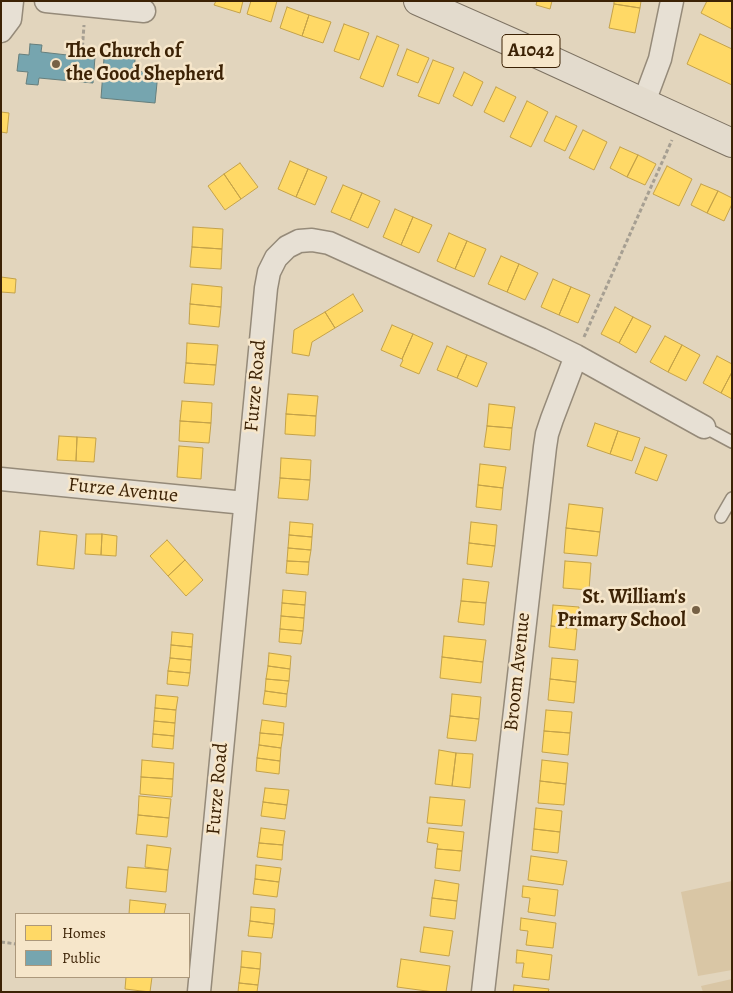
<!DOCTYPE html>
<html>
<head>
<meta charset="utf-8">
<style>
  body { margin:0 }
  #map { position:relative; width:733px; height:993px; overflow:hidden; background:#e2d5bd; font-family:Alegreya,serif }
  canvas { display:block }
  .frame { position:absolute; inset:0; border:2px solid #3c2205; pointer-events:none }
  .legend { position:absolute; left:15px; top:913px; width:175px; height:65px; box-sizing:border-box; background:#f6e6ca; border:1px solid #ac987b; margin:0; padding:6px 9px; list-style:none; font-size:15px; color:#3c2205 }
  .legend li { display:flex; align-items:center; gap:10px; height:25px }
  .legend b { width:25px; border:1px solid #ac987b }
</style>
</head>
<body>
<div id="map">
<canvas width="733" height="993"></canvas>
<div class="frame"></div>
<ul class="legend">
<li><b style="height:14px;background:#ffd966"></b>Homes</li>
<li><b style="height:14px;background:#76a5af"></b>Public</li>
</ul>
</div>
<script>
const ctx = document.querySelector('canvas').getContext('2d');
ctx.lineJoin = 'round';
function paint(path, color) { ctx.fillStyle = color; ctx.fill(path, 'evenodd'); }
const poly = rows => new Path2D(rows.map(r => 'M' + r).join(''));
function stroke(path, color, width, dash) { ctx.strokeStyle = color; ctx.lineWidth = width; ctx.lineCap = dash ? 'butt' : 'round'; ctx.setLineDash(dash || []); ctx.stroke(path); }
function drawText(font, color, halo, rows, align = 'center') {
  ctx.font = font + ' Alegreya,serif'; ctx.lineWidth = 5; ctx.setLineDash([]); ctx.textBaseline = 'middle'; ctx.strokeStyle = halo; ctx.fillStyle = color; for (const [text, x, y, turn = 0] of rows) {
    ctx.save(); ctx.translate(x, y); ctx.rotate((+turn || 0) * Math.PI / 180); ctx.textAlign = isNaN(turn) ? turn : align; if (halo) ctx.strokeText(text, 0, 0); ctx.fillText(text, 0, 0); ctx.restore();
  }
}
const green = poly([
  [732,881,732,970,698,976,681,892],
  [732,979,732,992,703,992,701,986]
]);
const homes = poly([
  [216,1,243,1,240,13,214,5,216,1],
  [251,1,277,1,271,22,247,14,251,1],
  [537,1,552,1,550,9,536,5,537,1],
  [614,1,641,1,640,8,614,4,614,1],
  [707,1,732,1,732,29,701,13,707,1],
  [614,4,640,8,635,33,609,28,614,4],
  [287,7,309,15,302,36,280,28,287,7],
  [309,15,331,22,323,43,302,36,309,15],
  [344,24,369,33,359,60,334,51,344,24],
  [700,34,732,49,732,85,687,64,700,34],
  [377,36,399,45,383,87,360,78,377,36],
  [407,49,429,58,418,83,397,75,407,49],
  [433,60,454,68,439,104,418,96,433,60],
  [464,72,483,82,472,106,453,96,464,72],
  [496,87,516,97,504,122,484,112,496,87],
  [527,101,548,112,531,147,510,137,527,101],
  [1,112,9,113,7,133,1,132,1,112],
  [556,116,577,126,565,151,544,141,556,116],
  [583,130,607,142,594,170,569,158,583,130],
  [620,147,638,155,627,177,610,168,620,147],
  [638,155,656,164,645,185,627,177,638,155],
  [290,161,308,169,296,197,278,189,290,161],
  [240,163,258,187,241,199,224,174,240,163],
  [667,166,692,179,679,206,653,194,667,166],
  [308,169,327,177,315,205,296,197,308,169],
  [224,174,241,199,225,210,208,186,224,174],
  [701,184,718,191,707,213,691,205,701,184],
  [343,185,362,193,350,220,331,212,343,185],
  [718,191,732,198,732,204,724,221,707,213,718,191],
  [362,193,380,201,368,228,350,220,362,193],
  [395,209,413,217,401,245,383,237,395,209],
  [413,217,432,225,419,253,401,245,413,217],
  [193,227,223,229,222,249,192,247,193,227],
  [449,233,467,241,455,269,437,261,449,233],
  [467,241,486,249,474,277,455,269,467,241],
  [192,247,222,249,221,269,190,267,192,247],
  [501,256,519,264,507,292,488,284,501,256],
  [519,264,538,273,525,300,507,292,519,264],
  [1,277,16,279,15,293,1,292,1,277],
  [553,279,571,287,559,315,541,307,553,279],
  [192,284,222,287,221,307,190,304,192,284],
  [571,287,590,295,578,323,559,315,571,287],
  [353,294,363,311,335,328,325,312,353,294],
  [190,304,221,307,219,327,189,324,190,304],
  [615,307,633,317,619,343,601,334,615,307],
  [325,312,335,328,312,342,309,356,292,353,294,330,325,312],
  [633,317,651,326,636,353,619,343,633,317],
  [392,325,413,334,402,359,381,350,392,325],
  [413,334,433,343,419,374,400,366,403,360,402,359,413,334],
  [665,336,682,345,668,372,650,362,665,336],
  [187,343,218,345,216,365,186,363,187,343],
  [682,345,700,355,686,381,668,372,682,345],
  [447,346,467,355,457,378,437,370,447,346],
  [467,355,487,363,477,387,457,378,467,355],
  [717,356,732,364,732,372,721,393,703,383,717,356],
  [186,363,216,365,214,385,184,383,186,363],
  [732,372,732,399,721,393,732,372],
  [288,394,318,396,316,416,286,414,288,394],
  [182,401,212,403,211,423,180,421,182,401],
  [489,404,515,407,512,428,487,426,489,404],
  [286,414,316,416,315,436,285,434,286,414],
  [180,421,211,423,209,443,179,441,180,421],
  [595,423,618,431,610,454,587,446,595,423],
  [487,426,512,428,510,450,484,447,487,426],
  [618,431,640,438,632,461,610,454,618,431],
  [59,436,77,437,76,461,57,460,59,436],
  [77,437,96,438,94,462,76,461,77,437],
  [179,446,203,448,201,479,177,477,179,446],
  [645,447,667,455,657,481,635,473,645,447],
  [281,458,311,460,310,480,280,478,281,458],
  [480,464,506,467,503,488,478,485,480,464],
  [280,478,310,480,308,500,278,498,280,478],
  [478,485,503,488,501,510,476,507,478,485],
  [569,504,603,508,600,532,566,528,569,504],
  [290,522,313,524,312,537,289,535,290,522],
  [471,522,497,525,495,546,469,543,471,522],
  [566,528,600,532,597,556,564,553,566,528],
  [40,531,77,535,74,569,37,565,40,531],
  [86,534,102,534,101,555,85,554,86,534],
  [102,534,117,536,116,556,101,555,102,534],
  [289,535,312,537,311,550,288,548,289,535],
  [167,540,185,560,168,576,150,556,167,540],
  [469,543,495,546,492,567,467,564,469,543],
  [288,548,311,550,309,562,287,561,288,548],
  [185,560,203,580,186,596,168,576,185,560],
  [287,561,309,562,308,575,286,573,287,561],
  [565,561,591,563,589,590,563,588,565,561],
  [463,579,489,582,486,603,461,601,463,579],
  [283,590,306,592,305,605,282,603,283,590],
  [461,601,486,603,484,625,458,622,461,601],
  [282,603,305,605,304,618,281,616,282,603],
  [553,605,579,607,577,629,551,626,553,605],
  [281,616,304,618,303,631,280,629,281,616],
  [551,626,577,629,575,650,549,647,551,626],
  [280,629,303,631,301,644,279,642,280,629],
  [172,632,193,634,192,647,171,645,172,632],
  [444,636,486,640,483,662,442,657,444,636],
  [171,645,192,647,191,660,170,658,171,645],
  [269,653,291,656,290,669,268,666,269,653],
  [442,657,483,662,481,683,440,678,442,657],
  [170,658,191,660,190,673,168,671,170,658],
  [552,658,578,660,576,682,550,679,552,658],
  [268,666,290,669,289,681,266,679,268,666],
  [168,671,190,673,188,686,167,684,168,671],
  [266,679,289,681,287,694,265,691,266,679],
  [550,679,576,682,574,703,548,700,550,679],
  [265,691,287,694,286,707,263,704,265,691],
  [452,694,481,697,479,719,450,716,452,694],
  [156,695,178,697,176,710,155,708,156,695],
  [155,708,176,710,175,723,154,721,155,708],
  [546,710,572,712,570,733,544,731,546,710],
  [450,716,479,719,476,741,447,738,450,716],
  [262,720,284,723,283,735,260,733,262,720],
  [154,721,175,723,174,736,153,734,154,721],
  [544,731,570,733,568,755,542,752,544,731],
  [260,733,283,735,281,748,259,745,260,733],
  [153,734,174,736,173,749,152,747,153,734],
  [259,745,281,748,280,761,257,758,259,745],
  [439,750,456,753,452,786,435,784,439,750],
  [456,753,473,754,470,788,452,786,456,753],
  [257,758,280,761,279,774,256,771,257,758],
  [142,760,174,763,173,779,141,777,142,760],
  [542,760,568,763,566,784,540,781,542,760],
  [141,777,173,779,172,797,140,794,141,777],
  [540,781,566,784,564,805,538,803,540,781],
  [265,788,289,790,287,805,263,802,265,788],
  [139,796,171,799,169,818,138,815,139,796],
  [430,797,465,800,462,826,427,823,430,797],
  [263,802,287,805,285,819,261,816,263,802],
  [536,808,562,811,560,832,534,829,536,808],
  [138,815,169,818,167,837,136,834,138,815],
  [261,828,285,831,283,845,259,843,261,828],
  [429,828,464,832,462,851,437,849,438,844,427,842,429,828],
  [534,829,560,832,558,853,532,850,534,829],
  [259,843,283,845,282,860,257,857,259,843],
  [147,845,171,848,168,870,145,867,147,845],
  [437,849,462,851,460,871,435,868,437,849],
  [531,856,567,861,563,885,528,880,531,856],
  [256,865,281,868,279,882,255,879,256,865],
  [128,867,168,870,166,892,126,888,128,867],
  [255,879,279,882,277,897,253,894,255,879],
  [435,880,459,884,457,901,432,898,435,880],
  [523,886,558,890,555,916,528,912,530,898,522,897,523,886],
  [432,898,457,901,455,919,430,916,432,898],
  [130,900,166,904,164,914,129,914,130,900],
  [251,907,275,909,274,924,250,921,251,907],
  [521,918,556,923,553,948,526,945,528,931,520,930,521,918],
  [250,921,274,924,272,938,248,936,250,921],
  [424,927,453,931,449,956,420,952,424,927],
  [517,950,552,955,549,980,522,977,524,963,516,963,517,950],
  [242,951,261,953,260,969,241,967,242,951],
  [401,959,450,966,446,992,434,992,397,987,401,959],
  [241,967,260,969,258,985,239,983,241,967],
  [126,977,152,977,150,992,125,989,126,977],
  [239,983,258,985,257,992,238,992,239,983],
  [514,985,549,989,548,992,513,992,514,985]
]);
const public = poly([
  [30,44,42,45,41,52,76,56,76,52,87,53,87,57,95,57,93,83,39,78,38,85,26,84,28,72,17,71,19,54,29,55,30,44],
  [115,48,136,49,134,71,158,73,155,103,101,98,104,58,114,59,115,48]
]);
const path = poly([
  [82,53,84,25],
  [584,337,672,140],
  [1,942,16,944]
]);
const lane = poly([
  [704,427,732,442],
  [721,517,732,498]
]);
const street = poly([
  [46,1,144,11],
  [1,31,10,19,12,1],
  [644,102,660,59,672,1],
  [1,479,245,503],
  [199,992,266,288,269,272,276,258,287,247,299,241,312,240,329,243,541,339,576,356,704,427],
  [483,992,545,447,547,434,552,419,576,356]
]);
const highway = poly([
  [418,1,520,46,732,143]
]);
const markers = [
  [56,64,5,"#766145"],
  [696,610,5,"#766145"]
];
const shields = [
  [531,51,58]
];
const shieldNames = [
  ["A1042",531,51]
];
const poiNames = [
  ["The Church of",66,52],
  ["the Good Shepherd",66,75],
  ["St. William's",686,598,"right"],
  ["Primary School",686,621,"right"]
];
const streetNames = [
  ["Furze Road",256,386,-85],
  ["Furze Avenue",123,491,6],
  ["Broom Avenue",518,672,-84],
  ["Furze Road",218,789,-85]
];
paint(green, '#d9c6a5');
paint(homes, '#ffd966');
stroke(homes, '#c4a249', 1);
paint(public, '#76a5af');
stroke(public, '#657e7c', 1);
stroke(lane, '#958a79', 14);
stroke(street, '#958a79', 25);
stroke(highway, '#7d7262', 30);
stroke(path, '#a69f92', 3, [4, 2.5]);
stroke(lane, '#e7e0d4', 11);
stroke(street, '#e7e0d4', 22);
stroke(highway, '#e3dbcd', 28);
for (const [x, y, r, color] of markers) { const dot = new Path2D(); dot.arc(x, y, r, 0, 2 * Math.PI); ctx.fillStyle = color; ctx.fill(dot); stroke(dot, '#f6e6ca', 2); }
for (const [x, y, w] of shields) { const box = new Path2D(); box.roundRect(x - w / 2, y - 16.5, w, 33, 4); ctx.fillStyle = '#f6e6ca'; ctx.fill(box); stroke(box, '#3c2205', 1); }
drawText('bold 19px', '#3c2205', null, shieldNames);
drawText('bold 20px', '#3c2205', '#f6e6ca', poiNames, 'left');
drawText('20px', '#3c2205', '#f6e6ca', streetNames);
</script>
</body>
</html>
